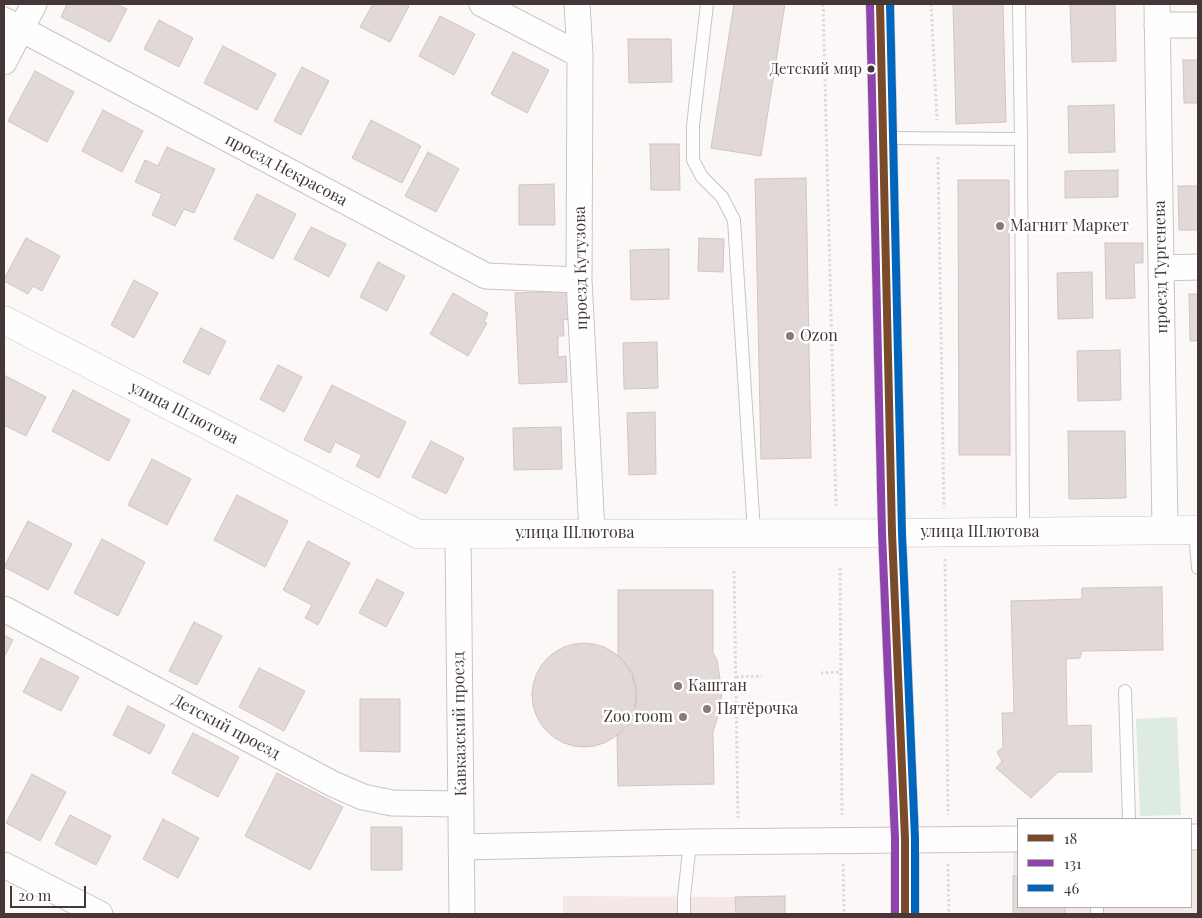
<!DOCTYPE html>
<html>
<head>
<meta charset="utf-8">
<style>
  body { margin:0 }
  #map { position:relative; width:1202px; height:918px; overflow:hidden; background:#fdf8f8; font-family:"Playfair Display",serif }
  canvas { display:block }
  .frame { position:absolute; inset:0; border:5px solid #443736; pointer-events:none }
  .legend { position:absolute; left:1017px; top:818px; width:175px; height:90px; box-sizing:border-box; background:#fff; border:1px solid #b4afaf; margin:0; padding:6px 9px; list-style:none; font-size:15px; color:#443736 }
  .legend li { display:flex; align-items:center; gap:10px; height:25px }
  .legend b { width:25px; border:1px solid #b4afaf }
  .scale { position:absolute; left:10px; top:886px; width:76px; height:22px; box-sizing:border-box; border:2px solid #443736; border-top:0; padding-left:6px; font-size:15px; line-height:18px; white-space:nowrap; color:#443736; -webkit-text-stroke:4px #fff; paint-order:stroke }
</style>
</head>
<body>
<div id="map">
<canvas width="1202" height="918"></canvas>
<div class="frame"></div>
<ul class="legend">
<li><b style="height:6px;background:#7a4b2a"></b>18</li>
<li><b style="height:6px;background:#8e44ad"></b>131</li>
<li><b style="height:6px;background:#0065bd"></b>46</li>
</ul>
<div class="scale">20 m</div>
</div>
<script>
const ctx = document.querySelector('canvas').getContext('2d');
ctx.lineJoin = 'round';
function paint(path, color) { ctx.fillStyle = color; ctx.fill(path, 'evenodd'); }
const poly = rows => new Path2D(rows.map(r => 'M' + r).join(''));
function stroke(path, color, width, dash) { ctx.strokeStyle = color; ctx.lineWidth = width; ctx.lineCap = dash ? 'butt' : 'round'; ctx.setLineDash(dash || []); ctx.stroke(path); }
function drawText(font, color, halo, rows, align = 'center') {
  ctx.font = font + ' "Playfair Display",serif'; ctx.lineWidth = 5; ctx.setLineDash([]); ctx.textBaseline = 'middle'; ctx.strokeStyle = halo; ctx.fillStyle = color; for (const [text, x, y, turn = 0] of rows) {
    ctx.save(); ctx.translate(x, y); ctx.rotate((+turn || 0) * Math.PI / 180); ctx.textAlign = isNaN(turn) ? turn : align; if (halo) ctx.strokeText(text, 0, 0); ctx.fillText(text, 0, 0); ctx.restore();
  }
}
const built = poly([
  [1191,846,1198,846,1198,914,1013,914,1013,847,1018,847,1018,907,1191,907],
  [563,896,735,897,785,896,785,914,563,914]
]);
const green = poly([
  [1177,717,1181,815,1140,816,1136,719]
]);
const building = poly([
  [67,4,116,4,127,9,110,42,61,17,67,4],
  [373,4,405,4,409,6,390,42,360,27,373,4],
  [734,4,785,4,761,156,711,148,734,4],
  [953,4,1003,4,1006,122,956,124,953,4],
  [1070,4,1115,4,1116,61,1072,62,1070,4],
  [440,16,475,34,454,75,419,56,440,16],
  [159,20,193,38,179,67,144,49,159,20],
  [628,39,671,39,672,82,629,83,628,39],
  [223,46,276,74,257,110,204,83,223,46],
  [513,52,549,70,527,113,491,94,513,52],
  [1183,60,1198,60,1198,103,1184,103,1183,60],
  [302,67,329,81,301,135,274,121,302,67],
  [35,71,74,92,47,142,8,121,35,71],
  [1114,105,1115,152,1069,153,1068,106,1114,105],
  [103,110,143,131,122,172,82,151,103,110],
  [371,120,421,146,402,183,352,158,371,120],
  [650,144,679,144,680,190,651,190,650,144],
  [167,147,215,169,194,213,184,209,175,226,152,215,162,194,135,182,145,160,158,166,167,147],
  [428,152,459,169,436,212,405,196,428,152],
  [1118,170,1118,197,1065,198,1065,171,1118,170],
  [806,178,811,458,761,459,755,179,806,178],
  [958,180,1009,180,1010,455,959,455,958,180],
  [554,184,555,225,519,225,519,185,554,184],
  [1178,186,1198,186,1198,230,1179,230,1178,186],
  [257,194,296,214,273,259,234,239,257,194],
  [311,227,346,244,329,277,294,259,311,227],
  [26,238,60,256,42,291,33,286,28,294,4,281,4,279,26,238],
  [699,238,724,239,723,272,698,271,699,238],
  [1105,243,1143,243,1143,263,1134,263,1135,298,1106,299,1105,243],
  [669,249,669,299,631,300,630,250,669,249],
  [378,262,405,276,387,311,360,297,378,262],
  [1092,272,1093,318,1058,319,1057,273,1092,272],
  [134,280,158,293,134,338,111,325,134,280],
  [570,291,571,319,563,320,564,336,558,336,558,357,566,356,567,382,519,384,515,293,570,291],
  [453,293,488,313,484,322,487,323,468,356,430,334,453,293],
  [1189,294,1198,294,1198,341,1190,341,1189,294],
  [201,328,226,341,209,375,183,362,201,328],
  [657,342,658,388,624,389,623,343,657,342],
  [1120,350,1121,400,1078,401,1077,351,1120,350],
  [278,365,302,377,284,412,260,399,278,365],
  [4,375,46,397,26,436,4,425,4,375],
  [332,385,406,422,379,478,356,466,362,455,335,442,330,453,304,440,332,385],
  [73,390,130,420,109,461,52,431,73,390],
  [655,412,656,474,629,475,627,413,655,412],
  [561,427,562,469,514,470,513,428,561,427],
  [1068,431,1125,431,1126,498,1069,499,1068,431],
  [431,441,464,458,446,494,412,477,431,441],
  [152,459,191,479,167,525,128,505,152,459],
  [237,495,288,521,265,567,214,540,237,495],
  [28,521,72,544,48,590,4,567,28,521],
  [102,539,145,562,118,616,74,593,102,539],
  [308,541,350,563,318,625,305,618,312,605,283,590,308,541],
  [377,579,404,593,386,627,359,613,377,579],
  [1162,587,1163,650,1082,651,1080,658,1066,659,1067,726,1091,725,1092,772,1058,772,1031,798,996,768,1002,761,997,752,1003,747,1002,713,1014,713,1011,601,1082,599,1082,588,1162,587],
  [618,590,713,590,713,653,717,660,722,691,720,709,713,732,714,784,618,786,617,736,626,728,635,710,637,691,632,672,618,655,618,590],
  [194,622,222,636,197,685,169,671,194,622],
  [4,635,13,640,4,657,4,635],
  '532 695a52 52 0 1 1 104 0a52 52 0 1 1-104 0Z',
  [41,658,79,677,61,711,23,692,41,658],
  [259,668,305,691,284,731,239,707,259,668],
  [360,699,400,699,400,752,360,751,360,699],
  [128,706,165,725,150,754,113,735,128,706],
  [193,733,239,757,218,797,172,773,193,733],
  [277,773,343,807,310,870,245,836,277,773],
  [32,774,66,792,40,841,6,823,32,774],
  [70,815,111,836,96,865,55,844,70,815],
  [163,819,199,838,178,878,143,859,163,819],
  [371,827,402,827,402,870,371,870,371,827],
  [1013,876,1018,876,1018,907,1065,907,1065,914,1013,914,1013,876],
  [785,896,785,914,736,914,735,897,785,896]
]);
const path = poly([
  [823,4,836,506],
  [931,4,937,120],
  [938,157,944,508],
  [945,559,948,815],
  [840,568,842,815],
  [734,571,738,818],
  [821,673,841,672],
  [736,677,762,676],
  [843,864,844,914],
  [948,864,949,914]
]);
const lane = poly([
  [707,4,693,126,693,160,702,177,722,197,734,220,754,532],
  [883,138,1021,139,1019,4],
  [1021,139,1023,532],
  [1195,530,1198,568],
  [1125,691,1129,819],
  [1097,907,1097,914],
  [684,914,684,897,690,842]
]);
const street = poly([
  [482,4,580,55],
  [577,4,580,55,579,280,592,532],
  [1157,4,1165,530],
  [4,20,486,276,579,280],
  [1157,25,1198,25],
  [4,62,34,4],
  [1161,268,1198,267],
  [458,534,462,914],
  [4,609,333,784,363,797,392,803,461,804],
  [1191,837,1198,837],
  [461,847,690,842,1018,839],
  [4,865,100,914]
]);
const secondary = poly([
  [880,4,892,533,905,839,905,914],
  [4,320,418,534,892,533,1198,530]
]);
const bus1 = poly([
  [880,4,892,533,905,839,905,914]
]);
const bus2 = poly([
  [870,4,882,533,895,839,895,914]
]);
const bus3 = poly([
  [890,4,902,533,915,839,915,914]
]);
const markers = [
  [871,69,4.5,"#443736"],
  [1000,226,5,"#857b7a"],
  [790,336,5,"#857b7a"],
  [678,686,5,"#857b7a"],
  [707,709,5,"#857b7a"],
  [683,717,5,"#857b7a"]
];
const busNames = [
  ["Детский мир",862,69]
];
const streetNames = [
  ["проезд Некрасова",286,170,28],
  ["проезд Тургенева",1161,267,-91],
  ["проезд Кутузова",581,268,-91],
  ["улица Шлютова",184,413,27],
  ["улица Шлютова",980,532],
  ["улица Шлютова",575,533],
  ["Кавказский проезд",460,724,-91],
  ["Детский проезд",226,727,28]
];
const poiNames = [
  ["Магнит Маркет",1010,226],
  ["Ozon",800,336],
  ["Каштан",688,686],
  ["Пятёрочка",717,709],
  ["Zoo room",673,717,"right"]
];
paint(built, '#f4e8e7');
paint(green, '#ddebe1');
paint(building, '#e2d8d7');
stroke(building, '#cec5c5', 1);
stroke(lane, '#cac3c2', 14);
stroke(street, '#cac3c2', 27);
stroke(secondary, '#cac3c2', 29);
stroke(path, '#dcd9d9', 3, [2.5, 2.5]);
stroke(lane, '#fffefe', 12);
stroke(street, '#fffefe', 25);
stroke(secondary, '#fffefe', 28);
stroke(bus1, '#7a4b2a', 8);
stroke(bus2, '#8e44ad', 8);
stroke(bus3, '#0065bd', 8);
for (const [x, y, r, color] of markers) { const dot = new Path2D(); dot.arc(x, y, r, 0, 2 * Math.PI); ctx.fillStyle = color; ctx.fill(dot); stroke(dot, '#fff', 2); }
drawText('15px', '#443736', '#fff', busNames, 'right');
drawText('16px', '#443736', '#fff', streetNames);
drawText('16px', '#443736', '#fff', poiNames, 'left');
</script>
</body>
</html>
